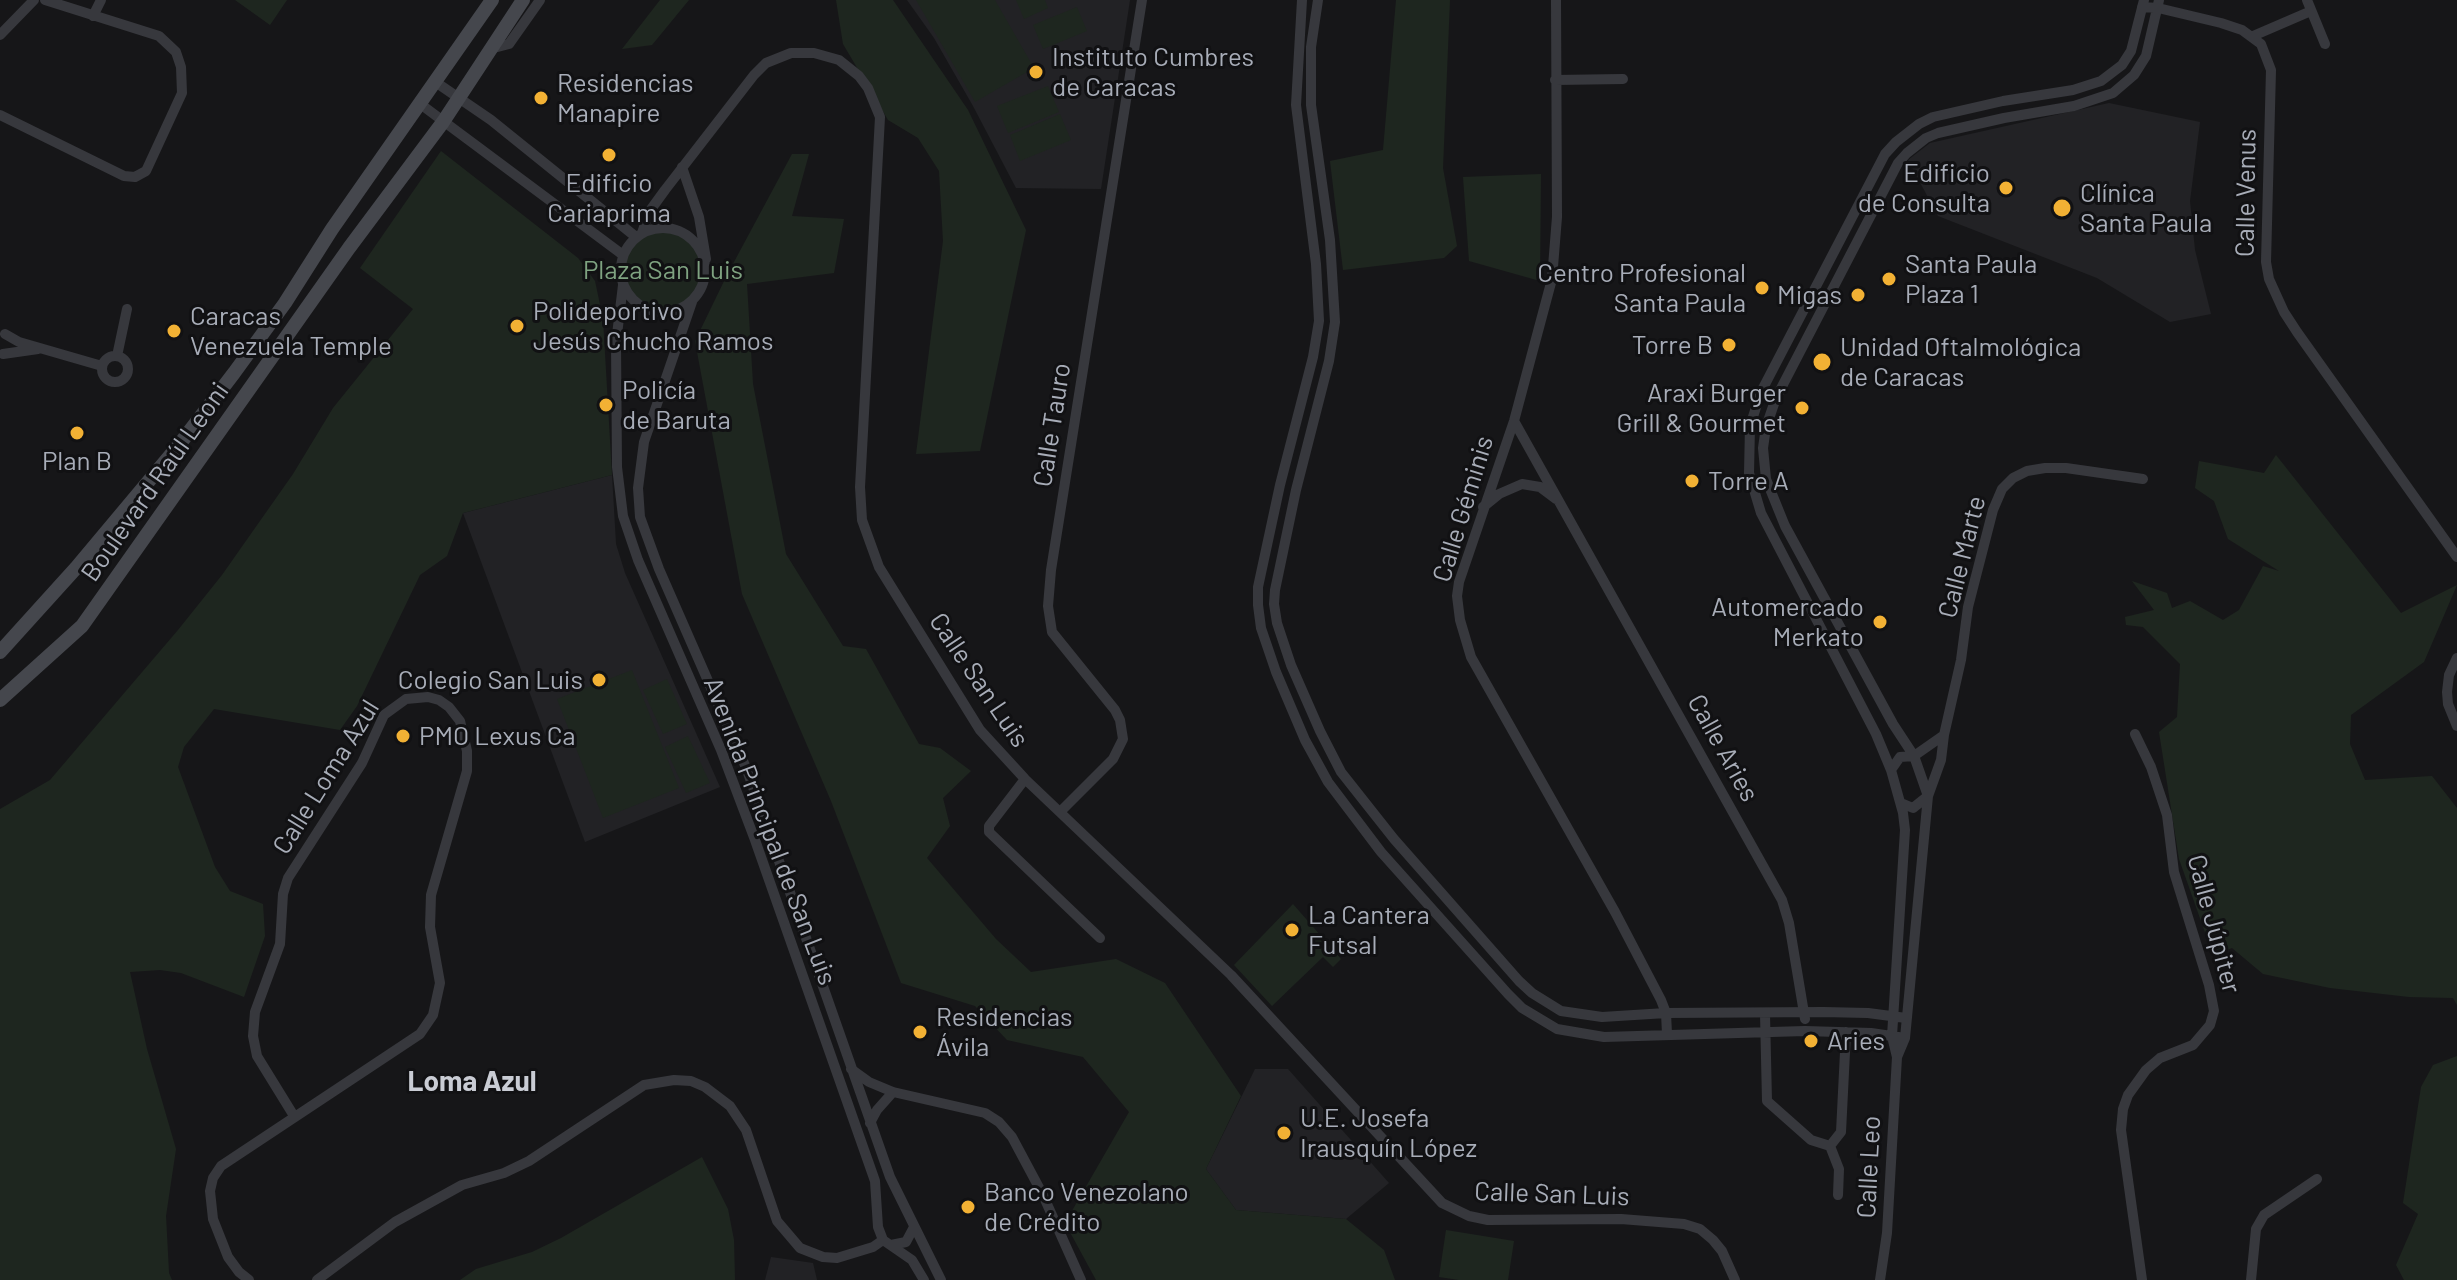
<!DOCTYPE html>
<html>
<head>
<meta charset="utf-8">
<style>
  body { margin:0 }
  canvas { display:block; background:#161618 }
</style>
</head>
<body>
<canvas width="2457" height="1280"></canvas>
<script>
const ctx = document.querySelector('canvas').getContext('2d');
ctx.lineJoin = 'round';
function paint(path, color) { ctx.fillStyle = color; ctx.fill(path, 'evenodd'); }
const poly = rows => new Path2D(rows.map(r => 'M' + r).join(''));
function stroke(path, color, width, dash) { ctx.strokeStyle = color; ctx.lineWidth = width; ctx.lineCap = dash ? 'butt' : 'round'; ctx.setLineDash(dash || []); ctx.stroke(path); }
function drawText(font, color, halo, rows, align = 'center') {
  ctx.font = font + ' Barlow,sans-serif'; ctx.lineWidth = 6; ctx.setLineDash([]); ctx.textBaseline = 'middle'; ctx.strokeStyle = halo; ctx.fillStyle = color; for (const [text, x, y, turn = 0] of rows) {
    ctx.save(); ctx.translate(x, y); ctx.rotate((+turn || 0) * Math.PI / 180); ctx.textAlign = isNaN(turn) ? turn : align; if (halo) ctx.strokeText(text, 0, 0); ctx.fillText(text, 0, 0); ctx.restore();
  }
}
const built = poly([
  [907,0,1130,0,1101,189,1016,188,973,106,934,38],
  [2109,103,2200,122,2190,201,2195,250,2211,314,2170,322,2097,278,1938,216,1908,160,1930,143],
  [612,475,616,544,625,573,720,787,585,842,463,513],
  [1255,1069,1288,1069,1389,1183,1346,1219,1236,1210,1206,1169],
  [771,1257,813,1263,817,1280,765,1280]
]);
const green = poly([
  [235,0,287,0,270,25],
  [660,0,689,0,652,45,622,49],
  [836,0,893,0,968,110,1026,230,980,451,916,454,943,241,939,171,918,138,888,120,843,44],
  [916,0,995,0,1034,68,975,102],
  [1016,0,1045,0,1048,8,1024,19],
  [1396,0,1450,0,1443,168,1457,246,1444,258,1343,270,1330,161,1383,150],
  [1077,7,1087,31,1043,49,1033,25],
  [1048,86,1059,112,1008,133,997,106],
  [1060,114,1071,140,1020,161,1010,135],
  [441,151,578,258,595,281,603,319,612,475,463,513,447,556,420,575,357,706,340,730,214,709,184,747,178,767,215,867,230,891,263,904,265,936,244,997,181,973,160,970,130,972,147,1049,176,1149,166,1216,169,1273,172,1280,0,1280,0,809,50,780,178,630,222,575,293,474,333,408,413,309,360,268],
  [792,154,809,154,792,216,844,219,834,273,747,284,753,384,786,554,843,646,866,649,919,744,940,748,971,771,943,798,950,826,927,858,996,939,1031,972,1116,959,1165,983,1241,1096,1206,1169,1236,1210,1346,1219,1384,1250,1395,1280,1096,1280,1065,1223,1129,1112,1083,1057,1007,1040,975,1006,901,983,831,801,742,594,695,341,727,275],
  [1541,174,1540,281,1469,261,1463,177],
  '621 270a42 42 0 1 1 84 0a42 42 0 1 1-84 0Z',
  [2276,455,2401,613,2457,585,2424,662,2351,715,2350,744,2365,780,2432,776,2457,808,2457,1005,2453,998,2409,997,2330,988,2263,974,2232,948,2213,955,2179,859,2159,732,2177,717,2180,664,2143,627,2126,625,2125,617,2154,610,2132,581,2167,593,2172,608,2190,601,2223,620,2239,610,2263,566,2279,571,2228,539,2214,501,2195,488,2199,461,2264,473],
  [632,670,679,788,603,818,557,699],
  [667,679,687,724,663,734,643,690],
  [688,736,710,783,686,793,665,747],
  [1293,904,1341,959,1333,967,1323,957,1272,1006,1234,965],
  [2457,1056,2457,1280,2404,1280,2396,1265,2418,1214,2403,1203,2421,1087,2433,1065],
  [702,1157,728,1209,734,1240,735,1280,460,1280,476,1269,532,1252,561,1238],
  [1446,1230,1514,1241,1508,1280,1459,1280,1439,1277]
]);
const minor = poly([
  [1302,0,1296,105,1316,264,1319,321,1313,357,1280,485,1258,587,1258,605,1261,628,1276,672,1305,740,1328,782,1381,852,1508,994,1522,1008,1557,1029,1604,1037,1805,1031,1871,1033,1905,1038],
  [1318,0,1311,47,1311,105,1330,240,1335,322,1329,361,1296,490,1275,590,1274,604,1277,623,1291,665,1320,731,1341,772,1394,839,1519,981,1532,993,1561,1011,1602,1017,1666,1013,1823,1012,1868,1013,1906,1018],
  [1556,0,1557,217,1552,279,1514,421,1459,582,1457,596,1460,620,1471,657,1615,912,1661,1000,1666,1013,1667,1034],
  [2307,0,2325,44],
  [2142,7,2158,8,2221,23,2242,30,2261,44,2271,70,2266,262,2269,279,2284,312,2297,332,2457,557],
  [93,16,101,0],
  [0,35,34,0],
  [2253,36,2311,11],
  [490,49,509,44,540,0],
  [1555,80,1623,79],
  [434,81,491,120,636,237],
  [419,103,623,255],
  [0,115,124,176,135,177,146,171,182,93,181,67,176,52,159,36,45,0],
  [682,167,699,217,706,259],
  '621 270a42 42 0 1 1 84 0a42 42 0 1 1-84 0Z',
  [642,233,649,212,665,190,754,75,766,63,791,53,814,53,839,60,859,76,868,88,880,117,860,487,862,520,879,567,980,730,1025,779,1231,975,1442,1203,1469,1216,1488,1220,1621,1219,1684,1224,1700,1229,1713,1240,1722,1251,1735,1280],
  [623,285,616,343,617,467,623,516,638,560,721,750,755,840,875,1181,878,1227,883,1240,912,1260,924,1280],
  [692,302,644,442,638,488,640,517,659,569,747,770,890,1177,941,1280],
  [5,334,19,342,102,366],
  [3,354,38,349],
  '102 369a13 13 0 1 1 26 0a13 13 0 1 1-26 0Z',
  [117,356,127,309],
  [1514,421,1782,900,1789,923,1805,1019],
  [1483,507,1499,494,1522,484,1540,487,1556,499],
  [2457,658,2449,675,2447,692,2448,704,2457,726],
  [2135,734,2151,767,2167,815,2174,872,2209,985,2214,1011,2210,1025,2193,1045,2160,1058,2146,1070,2128,1095,2123,1109,2121,1130,2142,1280],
  [1891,770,1900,757,1914,756,1944,735],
  [1025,779,989,826,989,832,1100,938],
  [1901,803,1913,808,1928,796,1941,760,1944,735,1961,660,1968,607,1993,510,2002,489,2013,478,2027,471,2045,468,2066,468,2143,479],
  [1060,812,1113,759,1123,739,1120,720,1115,710,1052,632,1048,606,1051,570,1142,0],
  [1765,1014,1767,1101,1811,1140,1830,1146,1841,1132,1846,1032],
  [1897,1057,1892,1036,1905,830,1903,813,1891,770,1876,734,1761,513,1749,473,1750,426,1761,392,1885,154,1896,142,1919,124,1933,117,2003,101,2073,90,2101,81,2122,65,2131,51,2144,0],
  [851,1069,869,1082,893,1092,985,1113,999,1122,1012,1137,1043,1195,1081,1280],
  [870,1123,877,1110,893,1092],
  [1830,1146,1839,1169,1838,1195],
  [891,1245,906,1242,914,1227],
  [249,1280,239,1272,228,1257,213,1219,210,1191,213,1178,221,1166,420,1034,433,1015,440,983,430,927,431,895,467,771,467,751,460,721,449,707,439,700,428,697,406,699,384,715,362,763,288,878,283,894,280,944,255,1012,253,1036,257,1056,294,1116],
  [317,1280,395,1222,462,1185,504,1173,529,1161,644,1085,674,1080,691,1081,705,1087,730,1106,746,1130,777,1221,800,1248,823,1257,837,1258,873,1247,883,1240],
  [1880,1280,1887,1233,1897,1057,1905,1038,1928,796,1914,756,1893,724,1785,526,1766,479,1763,448,1766,427,1776,398,1898,163,1907,153,1926,138,1938,133,2004,118,2074,106,2113,93,2134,75,2146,56,2159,0],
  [2251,1280,2256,1229,2264,1215,2317,1179]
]);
const secondary = poly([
  [0,652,76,568,179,445,234,373,285,303,332,229,492,0],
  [0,700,82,626,349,248,443,122,523,0]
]);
const markers = [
  [1036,72,8,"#f2b134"],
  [541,98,8,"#f2b134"],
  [609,155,8,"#f2b134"],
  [2006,188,8,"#f2b134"],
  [2062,208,10,"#f2b134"],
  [1889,279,8,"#f2b134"],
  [1762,288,8,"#f2b134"],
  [1858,295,8,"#f2b134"],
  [517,326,8,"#f2b134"],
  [174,331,8,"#f2b134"],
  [1729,345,8,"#f2b134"],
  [1822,362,10,"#f2b134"],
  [606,405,8,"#f2b134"],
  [1802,408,8,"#f2b134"],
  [77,433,8,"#f2b134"],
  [1692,481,8,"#f2b134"],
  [1880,622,8,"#f2b134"],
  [599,680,8,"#f2b134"],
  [403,736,8,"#f2b134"],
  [1292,930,8,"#f2b134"],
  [920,1032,8,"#f2b134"],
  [1811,1041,8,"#f2b134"],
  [1284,1133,8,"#f2b134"],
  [968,1207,8,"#f2b134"]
];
const poiNames = [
  ["Instituto Cumbres",1052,57],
  ["de Caracas",1052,87],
  ["Residencias",557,83],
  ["Manapire",557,113],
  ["Edificio",1990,173,"right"],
  ["de Consulta",1990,203,"right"],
  ["Edificio",609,183,"center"],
  ["Cariaprima",609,213,"center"],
  ["Clínica",2080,193],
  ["Santa Paula",2080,223],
  ["Santa Paula",1905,264],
  ["Plaza 1",1905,294],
  ["Centro Profesional",1746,273,"right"],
  ["Santa Paula",1746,303,"right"],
  ["Migas",1842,295,"right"],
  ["Polideportivo",533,311],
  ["Jesús Chucho Ramos",533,341],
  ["Caracas",190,316],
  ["Venezuela Temple",190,346],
  ["Torre B",1713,345,"right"],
  ["Unidad Oftalmológica",1840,347],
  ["de Caracas",1840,377],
  ["Policía",622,390],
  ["de Baruta",622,420],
  ["Araxi Burger",1786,393,"right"],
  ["Grill & Gourmet",1786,423,"right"],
  ["Plan B",77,461,"center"],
  ["Torre A",1708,481],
  ["Automercado",1864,607,"right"],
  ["Merkato",1864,637,"right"],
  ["Colegio San Luis",583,680,"right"],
  ["PMO Lexus Ca",419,736],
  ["La Cantera",1308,915],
  ["Futsal",1308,945],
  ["Residencias",936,1017],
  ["Ávila",936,1047],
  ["Aries",1827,1041],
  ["U.E. Josefa",1300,1118],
  ["Irausquín López",1300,1148],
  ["Banco Venezolano",984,1192],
  ["de Crédito",984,1222]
];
const streetNames = [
  ["Calle Venus",2246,193,-89],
  ["Calle Tauro",1052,425,-81],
  ["Boulevard Raúl Leoni",155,482,-55],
  ["Calle Géminis",1463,509,-73],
  ["Calle Marte",1962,557,-76],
  ["Calle San Luis",979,680,56],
  ["Calle Aries",1723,748,61],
  ["Calle Loma Azul",326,777,-58],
  ["Avenida Principal de San Luis",770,831,69],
  ["Calle Júpiter",2214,924,75],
  ["Calle Leo",1869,1167,-87],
  ["Calle San Luis",1552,1194,2]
];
const parkNames = [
  ["Plaza San Luis",663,270]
];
const neighbourhoodNames = [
  ["Loma Azul",472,1082]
];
paint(built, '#222225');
paint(green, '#1e261f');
stroke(minor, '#37383d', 10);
stroke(secondary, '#45474d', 14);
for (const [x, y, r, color] of markers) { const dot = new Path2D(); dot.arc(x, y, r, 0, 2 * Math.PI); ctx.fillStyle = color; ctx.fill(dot); stroke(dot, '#111113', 3); }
drawText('26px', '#a8adb8', '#111113', poiNames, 'left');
drawText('26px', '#a8adb8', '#111113', streetNames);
drawText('26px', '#7fa381', '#111113', parkNames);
drawText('bold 28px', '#c9ccd4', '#111113', neighbourhoodNames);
</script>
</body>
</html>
